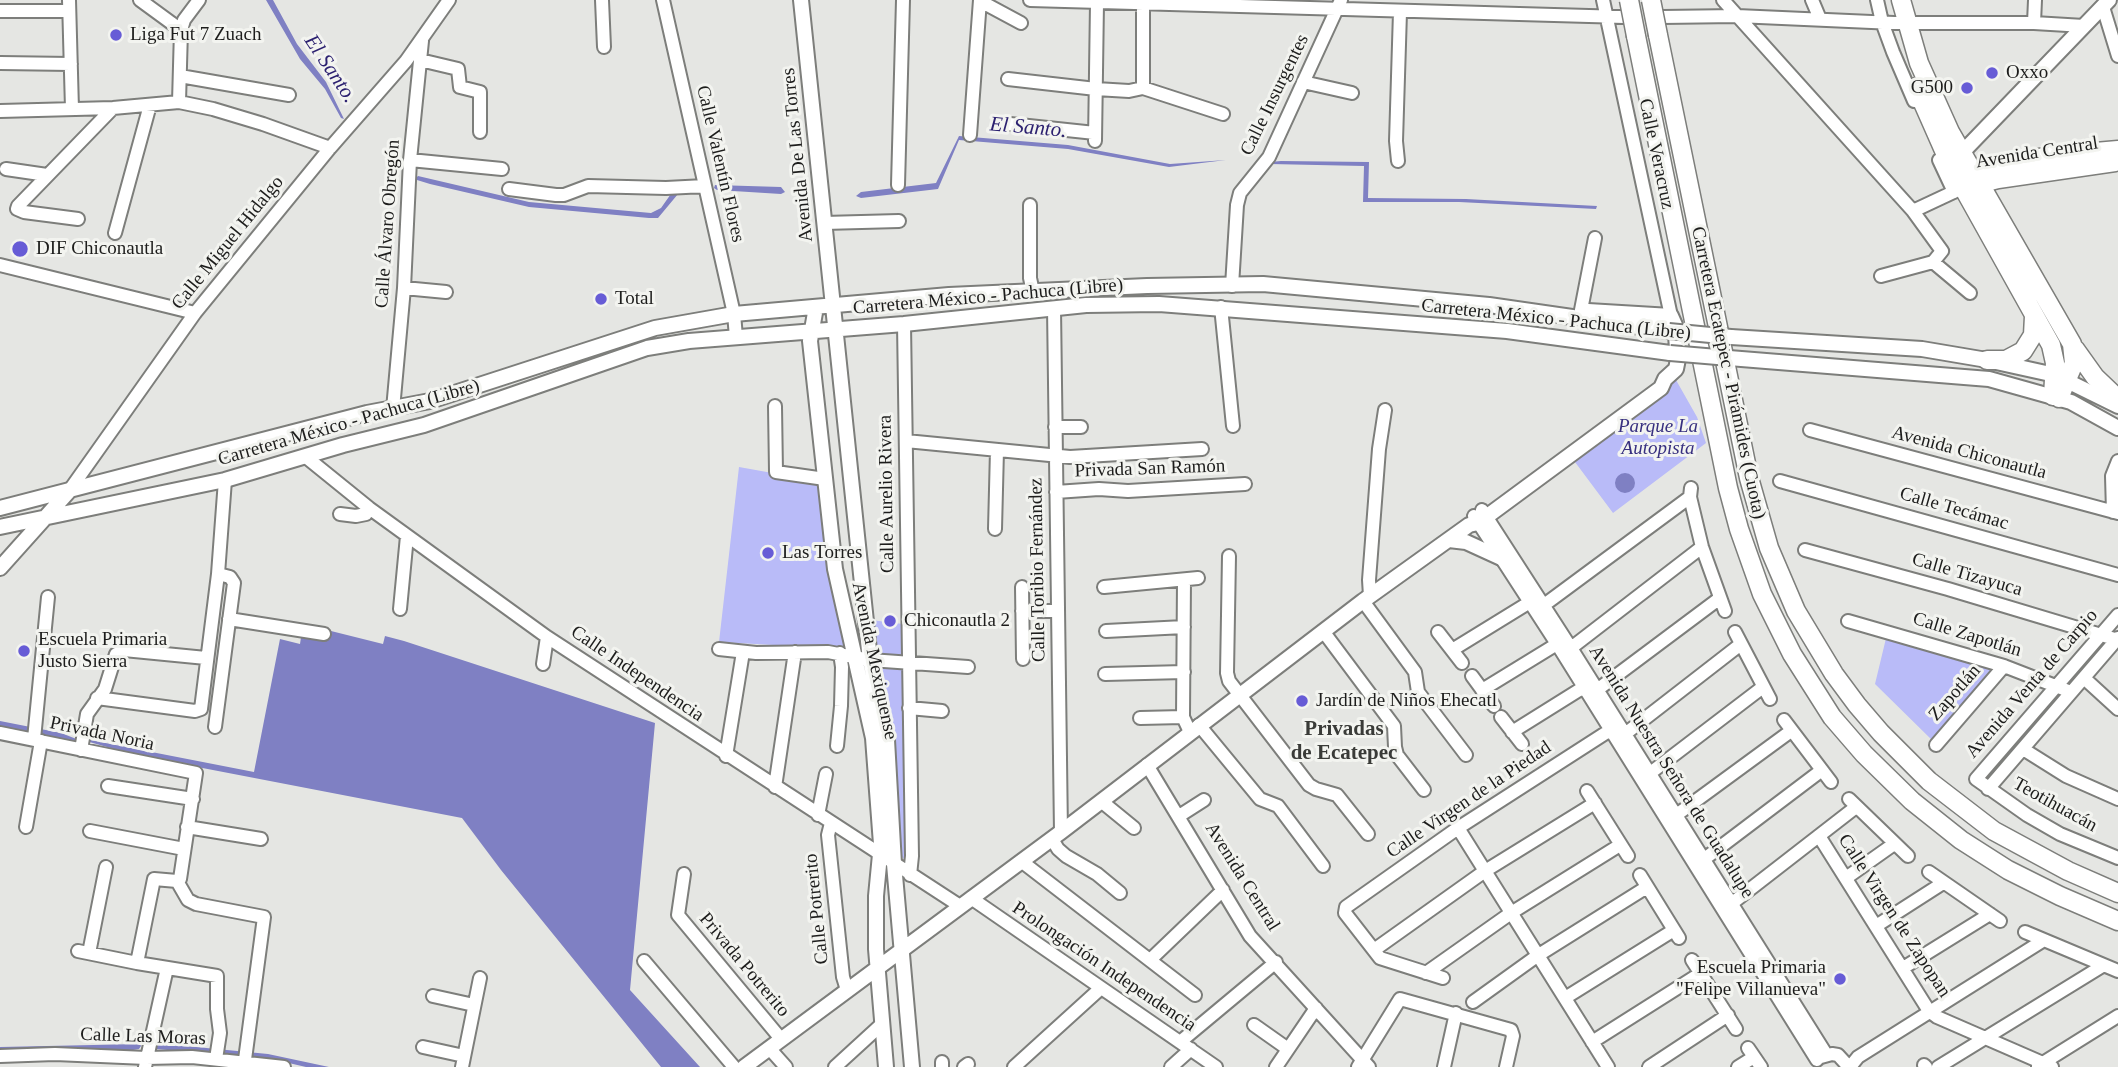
<!DOCTYPE html>
<html>
<head>
<meta charset="utf-8">
<style>
  body { margin:0 }
  canvas { display:block; background:#e5e6e3 }
</style>
</head>
<body>
<canvas width="2118" height="1067"></canvas>
<script>
const ctx = document.querySelector('canvas').getContext('2d');
ctx.lineJoin = 'round';
function paint(path, color) { ctx.fillStyle = color; ctx.fill(path, 'evenodd'); }
const poly = rows => new Path2D(rows.map(r => 'M' + r).join(''));
function stroke(path, color, width, dash) { ctx.strokeStyle = color; ctx.lineWidth = width; ctx.lineCap = dash ? 'butt' : 'round'; ctx.setLineDash(dash || []); ctx.stroke(path); }
function drawText(font, color, halo, rows, align = 'center') {
  ctx.font = font + ' Georgia,serif'; ctx.lineWidth = 6; ctx.setLineDash([]); ctx.textBaseline = 'middle'; ctx.strokeStyle = halo; ctx.fillStyle = color; for (const [text, x, y, turn = 0] of rows) {
    ctx.save(); ctx.translate(x, y); ctx.rotate((+turn || 0) * Math.PI / 180); ctx.textAlign = isNaN(turn) ? turn : align; if (halo) ctx.strokeText(text, 0, 0); ctx.fillText(text, 0, 0); ctx.restore();
  }
}
const green = poly([
  [1676,380,1697,417,1706,443,1613,513,1575,462],
  [739,467,817,481,829,568,847,649,719,642],
  [871,620,903,624,909,859,905,860,902,857,901,848,891,741,875,662],
  [1888,630,1999,663,1935,743,1875,684]
]);
const water = poly([
  [266,0,273,0,297,44,326,82,344,119,341,118,325,89,300,59],
  [959,136,1068,145,1170,164,1226,160,1169,167,1068,149,959,140,938,189,861,198,856,196,861,192,936,183],
  [1281,161,1369,162,1368,198,1466,199,1597,206,1596,209,1459,202,1363,202,1364,166,1270,164,1270,162],
  [418,176,529,202,651,213,661,208,673,191,695,189,678,194,658,218,649,218,529,207,430,184,417,180,416,178],
  [715,185,781,187,785,192,781,194,717,190,714,188],
  '1615 483a10 10 0 1 1 20 0a10 10 0 1 1-20 0Z',
  [303,624,383,644,385,636,404,641,655,723,630,990,700,1067,661,1067,501,870,462,818,135,755,86,741,90,740,254,772,280,639,300,644],
  [0,721,61,733,79,740,72,742,0,727],
  [155,1043,268,1054,329,1067,306,1067,267,1058,155,1049],
  [140,1044,141,1046,139,1049,133,1050,0,1050,0,1047]
]);
const minor = poly([
  [69,0,72,109],
  [140,0,181,30],
  [602,0,604,47],
  [663,0,734,314,736,337],
  [1030,0,1624,17],
  [1603,0,1671,316],
  [1723,0,1913,211,1942,251,1933,262,1881,276],
  [1812,0,1820,19],
  [1877,0,1882,22,1893,52,1914,101],
  [980,1,1021,23],
  [2103,7,2118,56],
  [0,11,69,11],
  [1662,17,1737,16,1894,23,2034,23,2084,26],
  [2034,23,2035,0],
  [420,60,458,69,460,87,480,92,480,132],
  [0,63,71,64],
  [180,76,289,95],
  [1008,79,1096,89,1129,91,1143,88,1223,114],
  [1303,82,1352,93],
  [1143,88,1143,0],
  [179,102,181,30,184,20,199,0],
  [0,111,113,108,179,102,213,109,263,124,330,148],
  [1010,124,1095,133],
  [970,135,980,0],
  [1095,141,1097,3],
  [410,160,502,169],
  [1939,160,1954,192],
  [1398,161,1396,141,1400,12],
  [6,169,47,175],
  [898,185,903,0],
  [509,189,556,195,564,195,588,186,666,188,705,186],
  [1030,205,1030,278,1033,292],
  [1913,211,1960,189],
  [78,219,24,212,17,209,18,206,113,108],
  [824,223,899,221],
  [115,233,150,105],
  [1933,262,1970,293],
  [0,265,195,313],
  [1232,286,1237,205,1240,193,1269,157,1341,0],
  [404,288,446,292],
  [1221,307,1233,426],
  [1054,308,1061,832],
  [1581,310,1595,238],
  [904,324,912,856,910,875],
  [775,406,776,472,825,479],
  [393,409,404,288,410,160,422,41],
  [1055,427,1081,427],
  [1810,430,2118,513],
  [906,441,1070,457,1202,449],
  [306,457,369,508,547,637,960,906],
  [1780,481,2118,575],
  [1691,488,1690,497,1702,547,1725,611],
  [69,491,195,313,330,148,406,61,449,0],
  [1056,492,1099,489,1128,491,1245,484],
  [1482,510,1571,648,1826,1054],
  [2113,512,2112,476,2118,461],
  [340,514,356,516,366,514,369,508],
  [1474,516,1557,644,1817,1060],
  [995,529,997,450],
  [1805,550,1948,589,2118,640],
  [1229,556,1227,673,1229,681,1309,785,1316,789,1337,795,1368,834],
  [1184,580,1183,717,1190,732],
  [1022,587,1023,659],
  [1104,587,1198,578],
  [1370,596,1369,580,1379,449,1385,410],
  [1363,601,1415,672,1418,692,1466,755],
  [1544,605,1690,497],
  [400,609,407,536],
  [1022,611,1058,611],
  [2118,615,1976,779,2027,815,2060,834,2118,858],
  [229,619,324,634],
  [1848,621,2004,666,2071,692],
  [1106,631,1184,627],
  [1323,631,1394,726,1395,747,1397,755,1424,790],
  [1438,632,1462,663],
  [1735,632,1770,699],
  [1571,648,1702,547],
  [719,649,756,653,828,652,870,660,968,667],
  [1452,650,1530,602],
  [543,664,547,637],
  [1105,674,1184,672],
  [1472,676,1494,706],
  [2084,678,2118,709],
  [1482,690,1557,644],
  [1597,690,1720,598],
  [97,698,195,711,201,709,218,574,225,480],
  [909,708,942,711],
  [1501,717,1522,744],
  [1140,718,1183,717],
  [1784,720,1831,782],
  [1199,725,1260,799,1278,806,1323,866],
  [215,727,234,583,230,577,218,574],
  [1512,732,1584,687],
  [0,733,196,773,180,879,177,881],
  [1625,734,1741,644],
  [34,739,48,597],
  [1936,745,2004,666],
  [837,746,841,706,842,667,840,653],
  [2023,749,2066,776,2118,799],
  [81,750,87,714,105,689,116,654,124,650,206,658],
  [726,756,743,652],
  [1147,765,1250,936,1369,1067],
  [1649,774,1763,687],
  [108,786,193,799],
  [775,787,795,652],
  [1988,789,2118,638],
  [1587,791,1628,856],
  [1849,799,1908,856],
  [1101,801,1134,828],
  [818,815,826,774],
  [1179,816,1204,800],
  [1675,816,1791,731],
  [831,823,828,835,843,977,847,990],
  [26,827,41,741],
  [187,827,261,839],
  [1458,828,1608,1067],
  [90,831,184,849],
  [1819,836,1929,1011,1937,1017,2052,1067],
  [1052,839,1058,849,1066,856,1097,874,1120,893],
  [1703,860,1822,770],
  [1021,861,1195,995],
  [1929,872,2000,921],
  [684,874,678,915,781,1039],
  [1640,875,1679,938],
  [1846,878,1894,844],
  [177,881,188,900,196,904,264,917,244,1067],
  [971,898,1216,1067],
  [1731,904,1856,807],
  [1876,926,1943,883],
  [2025,932,2118,971],
  [1374,950,1485,871,1595,803],
  [78,951,137,963,217,976,217,1009,220,1033,216,1059],
  [89,953,106,867],
  [1150,960,1223,890],
  [1692,960,1736,1029],
  [644,961,734,1067],
  [137,963,154,879,177,881],
  [1903,968,1990,914],
  [1426,973,1511,913,1620,845],
  [1443,978,1380,958,1345,913,1346,907,1458,828,1615,727],
  [433,996,474,1005],
  [1565,998,1674,930],
  [1473,1002,1537,956,1647,887],
  [1254,1025,1288,1049],
  [1180,1042,1276,962],
  [1592,1042,1701,973],
  [423,1047,464,1056],
  [769,1048,786,1067],
  [1748,1048,1761,1067],
  [0,1056,55,1054,146,1058,192,1057,284,1067],
  [1821,1057,1832,1054,1838,1055,1849,1067],
  [942,1062,942,1067],
  [1924,1065,1926,1067],
  [2038,1066,2118,1016],
  [145,1067,167,968],
  [462,1067,480,978],
  [835,1067,882,1024],
  [964,1067,968,1064],
  [1014,1067,1101,988],
  [1171,1067,1191,1049],
  [1276,1067,1316,1008],
  [1358,1067,1400,999,1511,1030,1513,1036,1506,1067],
  [1444,1067,1456,1013],
  [1649,1067,1728,1015],
  [1738,1067,1754,1057],
  [1850,1067,1858,1057,2044,940],
  [1938,1067,2104,965]
]);
const major = poly([
  [801,0,870,660,887,740,894,864,912,1067],
  [1955,160,2109,0],
  [816,307,810,341,835,569,873,738,881,844,876,896,876,949,886,1067],
  [1731,337,1922,349,1987,360,2055,375,2118,406],
  [1729,358,1989,379,2071,402,2118,428],
  [0,508,367,413,430,401,655,328,734,314,949,295,1147,286,1263,284,1489,305,1669,331],
  [0,527,225,480,343,445,424,425,647,348,689,341,904,324,1086,305,1159,304,1507,331,1670,353],
  [1449,540,1466,542,1501,558],
  [0,568,69,491],
  [744,1067,1061,832,1363,601,1469,525,1478,523,1661,388,1665,379,1676,369,1678,359,1675,325,1671,316,1588,311]
]);
const highway = poly([
  [1901,0,1919,63,1950,132,2072,344,2074,363,2059,398],
  [1658,35,1749,478,1769,548,1796,611,1834,674,1857,705,1881,733,1929,781,1994,831,2068,871,2118,893],
  [1636,36,1728,488,1739,529,1762,594,1792,654,1832,717,1864,754,1912,801,1961,840,2008,870,2060,896,2118,921],
  [1916,87,1950,164,2051,345,2055,363,2053,396],
  [1965,179,1976,171,1998,165,2050,156,2118,150],
  [1970,186,1998,179,2115,162],
  [2075,349,2095,377,2118,399],
  [1987,360,2006,360,2023,351,2033,335,2034,316]
]);
const majorBridge = poly([
  [1669,331,1731,337],
  [1670,353,1729,358]
]);
const highwayBridge = poly([
  [1629,0,1636,36],
  [1651,0,1658,35]
]);
const markers = [
  [116,35,7,"#675cd6"],
  [1992,73,7,"#675cd6"],
  [1967,88,7,"#675cd6"],
  [20,249,9,"#675cd6"],
  [601,299,7,"#675cd6"],
  [768,553,7,"#675cd6"],
  [890,621,7,"#675cd6"],
  [24,651,7,"#675cd6"],
  [1302,701,7,"#675cd6"],
  [1840,979,7,"#675cd6"]
];
const poiNames = [
  ["Liga Fut 7 Zuach",130,35],
  ["Oxxo",2006,73],
  ["G500",1953,88,"right"],
  ["DIF Chiconautla",36,249],
  ["Total",615,299],
  ["Las Torres",782,553],
  ["Chiconautla 2",904,621],
  ["Escuela Primaria",38,640],
  ["Justo Sierra",38,662],
  ["Jardín de Niños Ehecatl",1316,701],
  ["Escuela Primaria",1826,968,"right"],
  ["\"Felipe Villanueva\"",1826,990,"right"]
];
const streetNames = [
  ["Calle Insurgentes",1275,95,-64],
  ["Avenida Central",2037,153,-9],
  ["Calle Veracruz",1656,154,78],
  ["Avenida De Las Torres",798,155,-96],
  ["Calle Valentín Flores",720,164,77],
  ["Calle Álvaro Obregón",388,224,-86],
  ["Calle Miguel Hidalgo",228,243,-51],
  ["Carretera México - Pachuca (Libre)",988,297,-5],
  ["Carretera México - Pachuca (Libre)",1556,320,6],
  ["Carretera Ecatepec - Pirámides (Cuota)",1728,373,78],
  ["Carretera México - Pachuca (Libre)",349,423,-16],
  ["Avenida Chiconautla",1969,453,15],
  ["Privada San Ramón",1150,469,-2],
  ["Calle Aurelio Rivera",887,494,-91],
  ["Calle Tecámac",1954,509,16],
  ["Calle Toribio Fernández",1038,570,-91],
  ["Calle Tizayuca",1967,575,16],
  ["Calle Zapotlán",1967,635,17],
  ["Avenida Mexiquense",874,661,78],
  ["Calle Independencia",637,674,34],
  ["Avenida Venta de Carpio",2032,684,-49],
  ["Zapotlán",1955,693,-49],
  ["Privada Noria",102,734,12],
  ["Avenida Nuestra Señora de Guadalupe",1671,772,58],
  ["Calle Virgen de la Piedad",1469,800,-34],
  ["Teotihuacán",2055,805,29],
  ["Avenida Central",1242,877,58],
  ["Calle Potrerito",817,909,-96],
  ["Calle Virgen de Zapopan",1894,916,57],
  ["Privada Potrerito",744,965,50],
  ["Prolongación Independencia",1104,967,34],
  ["Calle Las Moras",143,1037,2]
];
const parkNames = [
  ["Parque La",1658,427],
  ["Autopista",1658,449]
];
const waterNames = [
  ["El Santo.",330,69,56],
  ["El Santo.",1028,128,5]
];
const neighbourhoodNames = [
  ["Privadas",1344,730],
  ["de Ecatepec",1344,754]
];
paint(green, '#b9bbf8');
paint(water, '#7f80c3');
stroke(minor, '#7d7e7b', 16);
stroke(major, '#7d7e7b', 18);
stroke(highway, '#7d7e7b', 21);
stroke(minor, '#fff', 12);
stroke(major, '#fff', 14);
stroke(highway, '#fff', 18);
stroke(majorBridge, '#7d7e7b', 18, []);
stroke(highwayBridge, '#7d7e7b', 21, []);
stroke(majorBridge, '#fff', 14);
stroke(highwayBridge, '#fff', 18);
for (const [x, y, r, color] of markers) { const dot = new Path2D(); dot.arc(x, y, r, 0, 2 * Math.PI); ctx.fillStyle = color; ctx.fill(dot); stroke(dot, '#f3f4f0', 2.5); }
drawText('19px', '#1d1d1c', '#f3f4f0', poiNames, 'left');
drawText('19px', '#1d1d1c', '#f3f4f0', streetNames);
drawText('italic 19px', '#372f7f', '#f3f4f0', parkNames);
drawText('italic 21px', '#2c2170', '#f3f4f0', waterNames);
drawText('bold 21px', '#3a3b38', '#f3f4f0', neighbourhoodNames);
</script>
</body>
</html>
